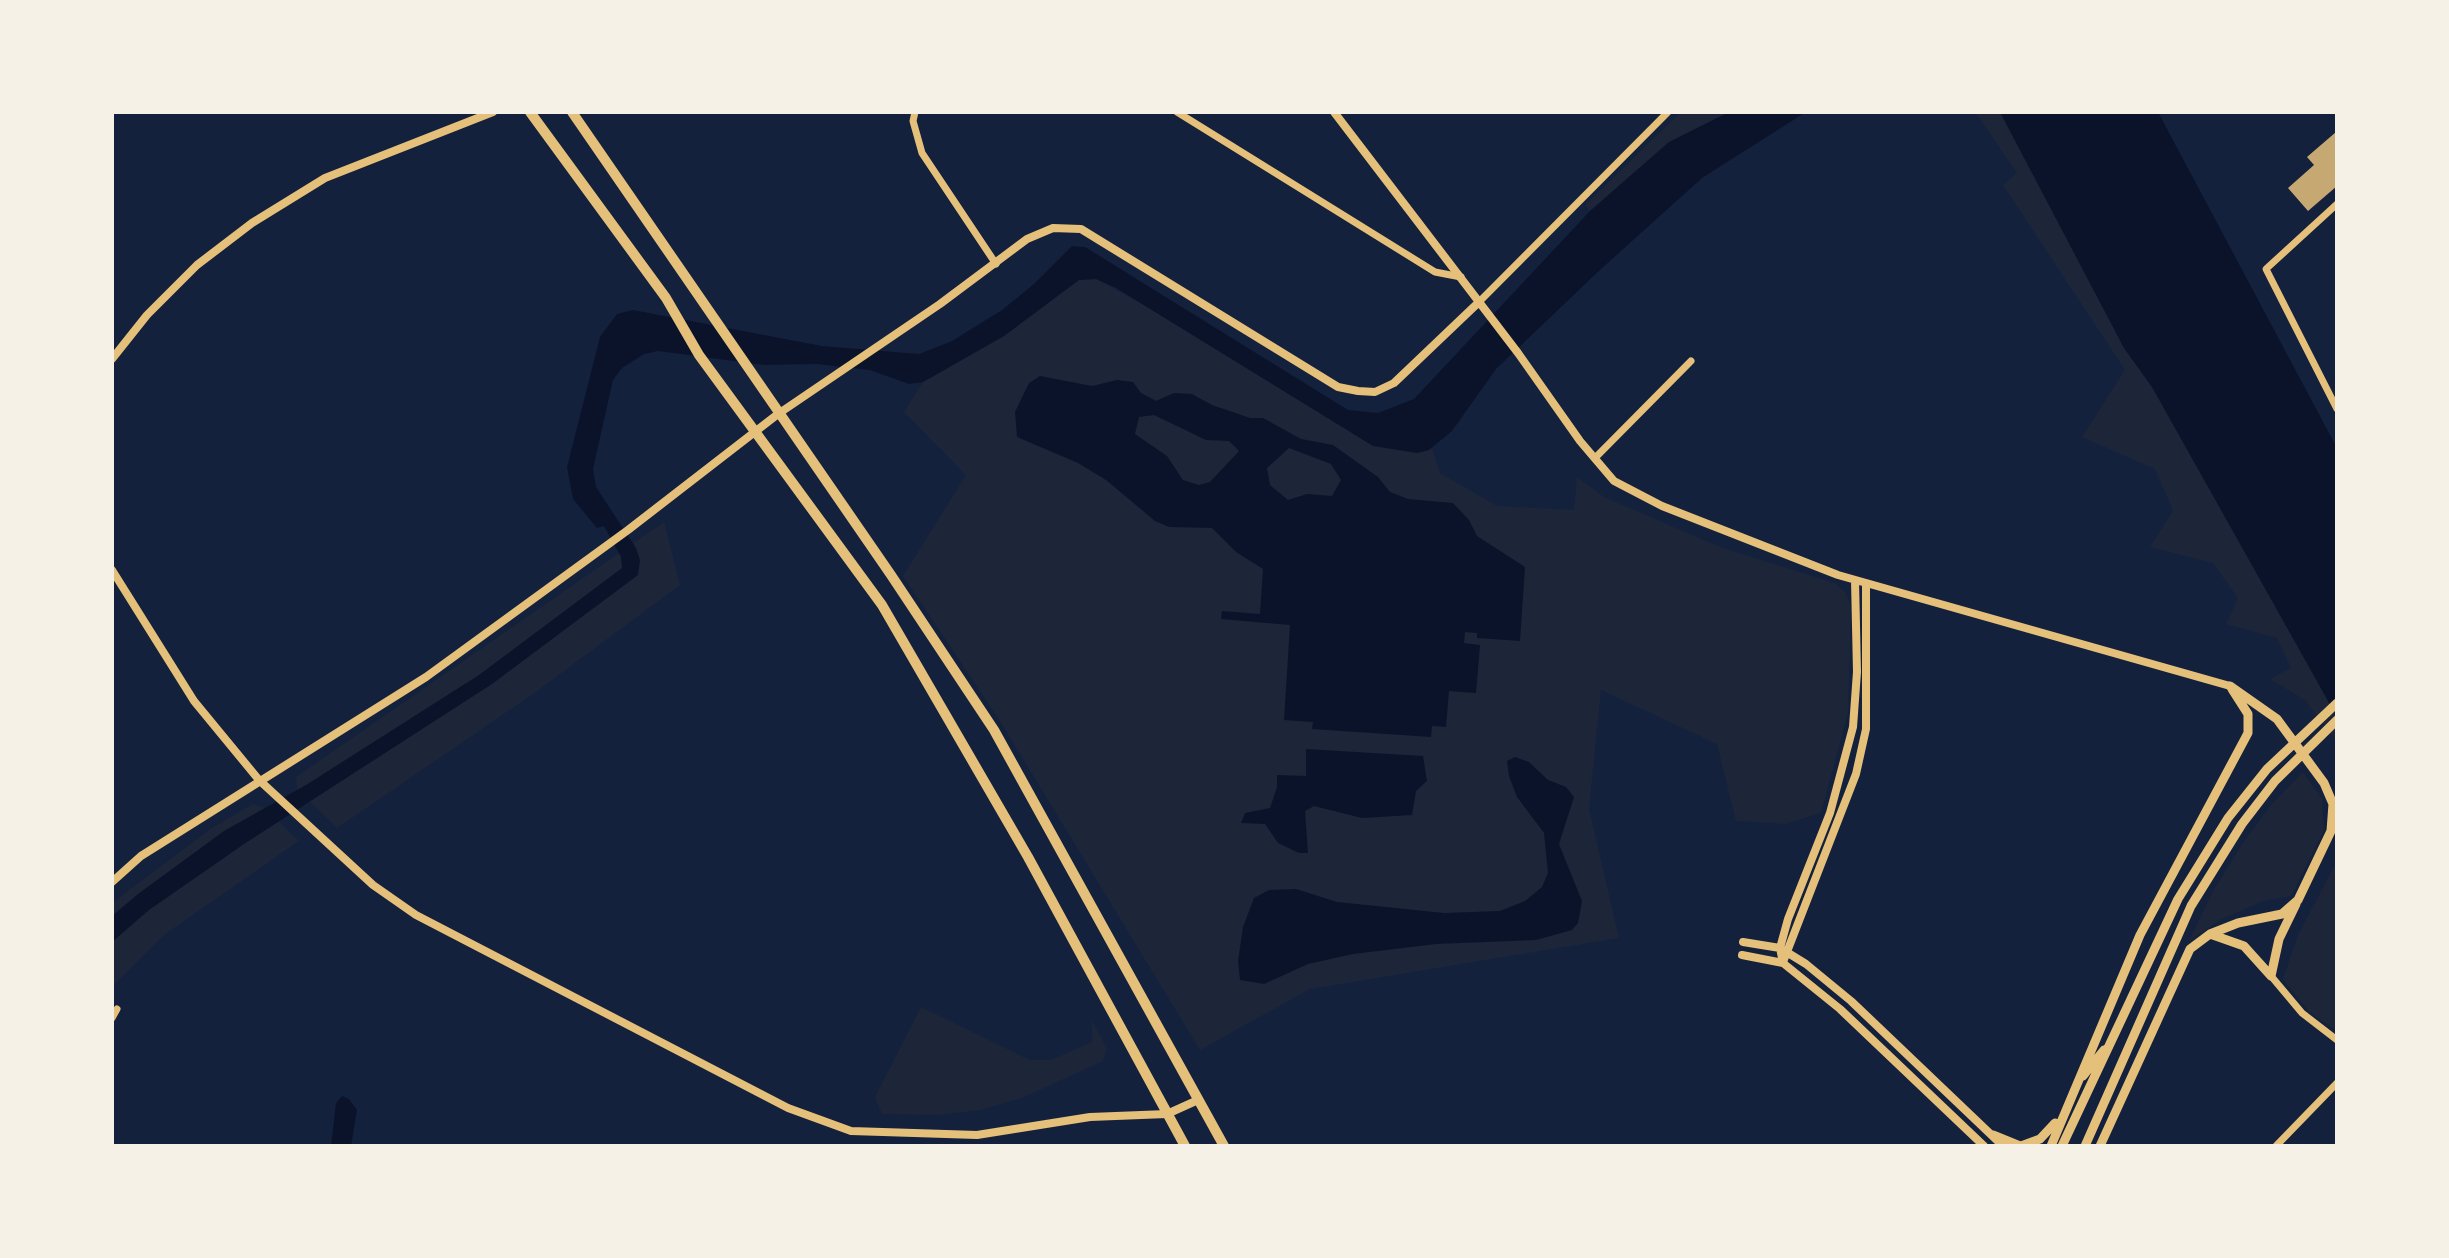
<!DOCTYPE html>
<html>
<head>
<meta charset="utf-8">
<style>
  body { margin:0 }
  #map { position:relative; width:2449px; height:1258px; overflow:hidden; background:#14213d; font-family:Overpass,sans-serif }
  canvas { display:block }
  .frame { position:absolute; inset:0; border:114px solid #f6f1e7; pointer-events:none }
</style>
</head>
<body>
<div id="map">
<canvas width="2449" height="1258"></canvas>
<div class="frame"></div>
</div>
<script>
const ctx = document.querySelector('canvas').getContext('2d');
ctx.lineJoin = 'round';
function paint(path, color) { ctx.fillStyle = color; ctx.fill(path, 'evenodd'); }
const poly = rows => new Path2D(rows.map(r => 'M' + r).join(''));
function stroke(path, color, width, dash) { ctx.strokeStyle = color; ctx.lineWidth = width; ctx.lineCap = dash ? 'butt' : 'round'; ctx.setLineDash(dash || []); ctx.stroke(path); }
const green = poly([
  [1681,112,1729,112,1669,142,1590,211,1585,205],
  [1975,112,2000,112,2124,348,2152,387,2306,659,2337,718,2337,742,2305,700,2270,679,2291,668,2277,638,2226,624,2238,598,2213,563,2150,547,2173,511,2155,469,2082,437,2125,370,2003,185,2017,173],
  [1096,279,1381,433,1421,417,1440,473,1497,506,1574,510,1577,477,1604,497,1720,547,1835,583,1845,592,1851,605,1848,713,1821,813,1785,824,1736,821,1717,744,1601,690,1589,809,1619,938,1310,989,1200,1050,1000,721,903,576,966,475,904,412,923,382,1004,336,1079,280],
  [664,522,680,585,533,694,337,828,297,789,296,777],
  [2303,772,2322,799,2324,830,2291,896,2263,901,2222,919,2189,941,2213,891,2242,844,2272,804],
  [253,804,265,808,299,841,164,935,112,987,112,903,212,828],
  [2337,861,2337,1031,2309,1012,2283,979,2298,935],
  [921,1007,1030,1060,1051,1060,1092,1042,1092,1021,1107,1048,1103,1061,1022,1098,980,1110,937,1115,882,1114,875,1097]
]);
const water = poly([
  [1729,112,1806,112,1702,178,1601,269,1496,369,1452,431,1429,450,1417,453,1373,446,1116,288,1096,279,1079,280,1004,336,923,382,909,384,870,370,816,364,764,365,658,351,644,354,622,368,613,380,593,469,596,487,636,548,640,560,638,575,492,684,244,844,149,910,112,942,112,916,138,894,224,831,306,785,479,675,622,568,621,557,604,526,597,528,573,499,567,467,600,337,617,314,633,310,822,346,919,354,952,341,1002,310,1034,284,1072,246,1085,247,1348,410,1378,413,1414,399,1590,211,1669,142],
  [2000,112,2158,112,2337,448,2337,717,2152,387,2124,348],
  [1040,376,1092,386,1117,380,1133,382,1141,393,1156,401,1174,393,1192,394,1212,405,1250,418,1263,418,1301,439,1333,445,1378,477,1390,492,1408,499,1453,503,1469,520,1477,536,1525,567,1520,641,1477,638,1477,633,1465,632,1464,643,1480,645,1476,693,1449,691,1446,727,1432,726,1431,737,1312,729,1313,722,1284,720,1290,625,1221,619,1222,611,1260,614,1263,569,1236,552,1212,528,1169,527,1155,521,1106,480,1078,463,1017,437,1015,412,1029,383],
  [1154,415,1206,440,1229,441,1239,451,1210,482,1199,485,1183,480,1167,456,1135,434,1139,417],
  [1289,448,1331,464,1341,480,1332,496,1307,494,1288,500,1270,485,1267,468],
  [1306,749,1423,756,1427,781,1416,791,1412,815,1362,818,1314,806,1305,811,1308,853,1299,853,1278,843,1265,824,1241,823,1245,813,1270,808,1277,787,1277,775,1306,776],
  [1515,757,1529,762,1548,780,1566,787,1574,797,1559,844,1582,901,1578,923,1572,930,1536,940,1436,944,1353,954,1308,964,1264,984,1240,980,1238,961,1243,927,1254,898,1269,890,1296,889,1337,902,1444,913,1500,911,1525,901,1542,887,1548,873,1544,833,1517,797,1509,776,1507,761],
  [342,1096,349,1099,357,1110,351,1146,331,1146,336,1103]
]);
const building = poly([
  [2336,132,2337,186,2308,211,2288,188,2314,165,2307,157]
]);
const minor = poly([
  [915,112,913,121,922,153,996,264],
  [1177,112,1435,272,1461,277],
  [2337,204,2266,269,2337,409],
  [1479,302,1668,112],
  [1595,458,1691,361],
  [2271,976,2302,1013,2337,1040],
  [112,1018,117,1009],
  [2276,1146,2337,1083]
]);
const tertiary = poly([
  [1334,112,1518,353,1580,441,1614,481,1662,506,1838,575,2230,686],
  [112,359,147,315,197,265,252,223,325,178,493,112],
  [112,570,194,701,259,780,373,885,416,915,788,1108,851,1131,977,1135,1090,1117,1167,1114,1198,1100],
  [112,882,141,856,426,677,628,530,778,414,940,304,1027,239,1053,228,1081,229,1338,387,1358,391,1375,392,1394,383,1479,302],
  [1743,942,1780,948,1806,964,1851,1001,2003,1146],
  [1742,955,1783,963,1840,1009,1984,1146],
  [1783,962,1856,774,1866,729,1866,583],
  [1783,963,1780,948,1788,919,1830,813,1853,727,1857,672,1855,580]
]);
const secondary = poly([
  [2210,934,2244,946,2271,976],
  [2271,976,2279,939,2296,904],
  [2083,1076,2104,1050],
  [1993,1135,2020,1146],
  [2021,1146,2040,1139,2055,1123],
  [2051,1146,2140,935,2248,733,2248,714,2232,689],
  [2062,1146,2178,899,2228,818,2267,769,2337,703],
  [2085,1146,2191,906,2242,824,2275,781,2337,720],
  [2100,1146,2190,949,2210,934,2238,923,2282,914,2298,900,2331,831,2333,804,2324,783,2277,719,2230,686]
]);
const primary = poly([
  [530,112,666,298,699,355,882,605,1028,857,1185,1146],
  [572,112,891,575,994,730,1224,1146]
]);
paint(green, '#1d2539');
paint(water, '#0b132b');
paint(building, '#c6a872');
stroke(minor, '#e5c07b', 7);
stroke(tertiary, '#e5c07b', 8);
stroke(secondary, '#e5c07b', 9);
stroke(primary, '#e5c07b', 10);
</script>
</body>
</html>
